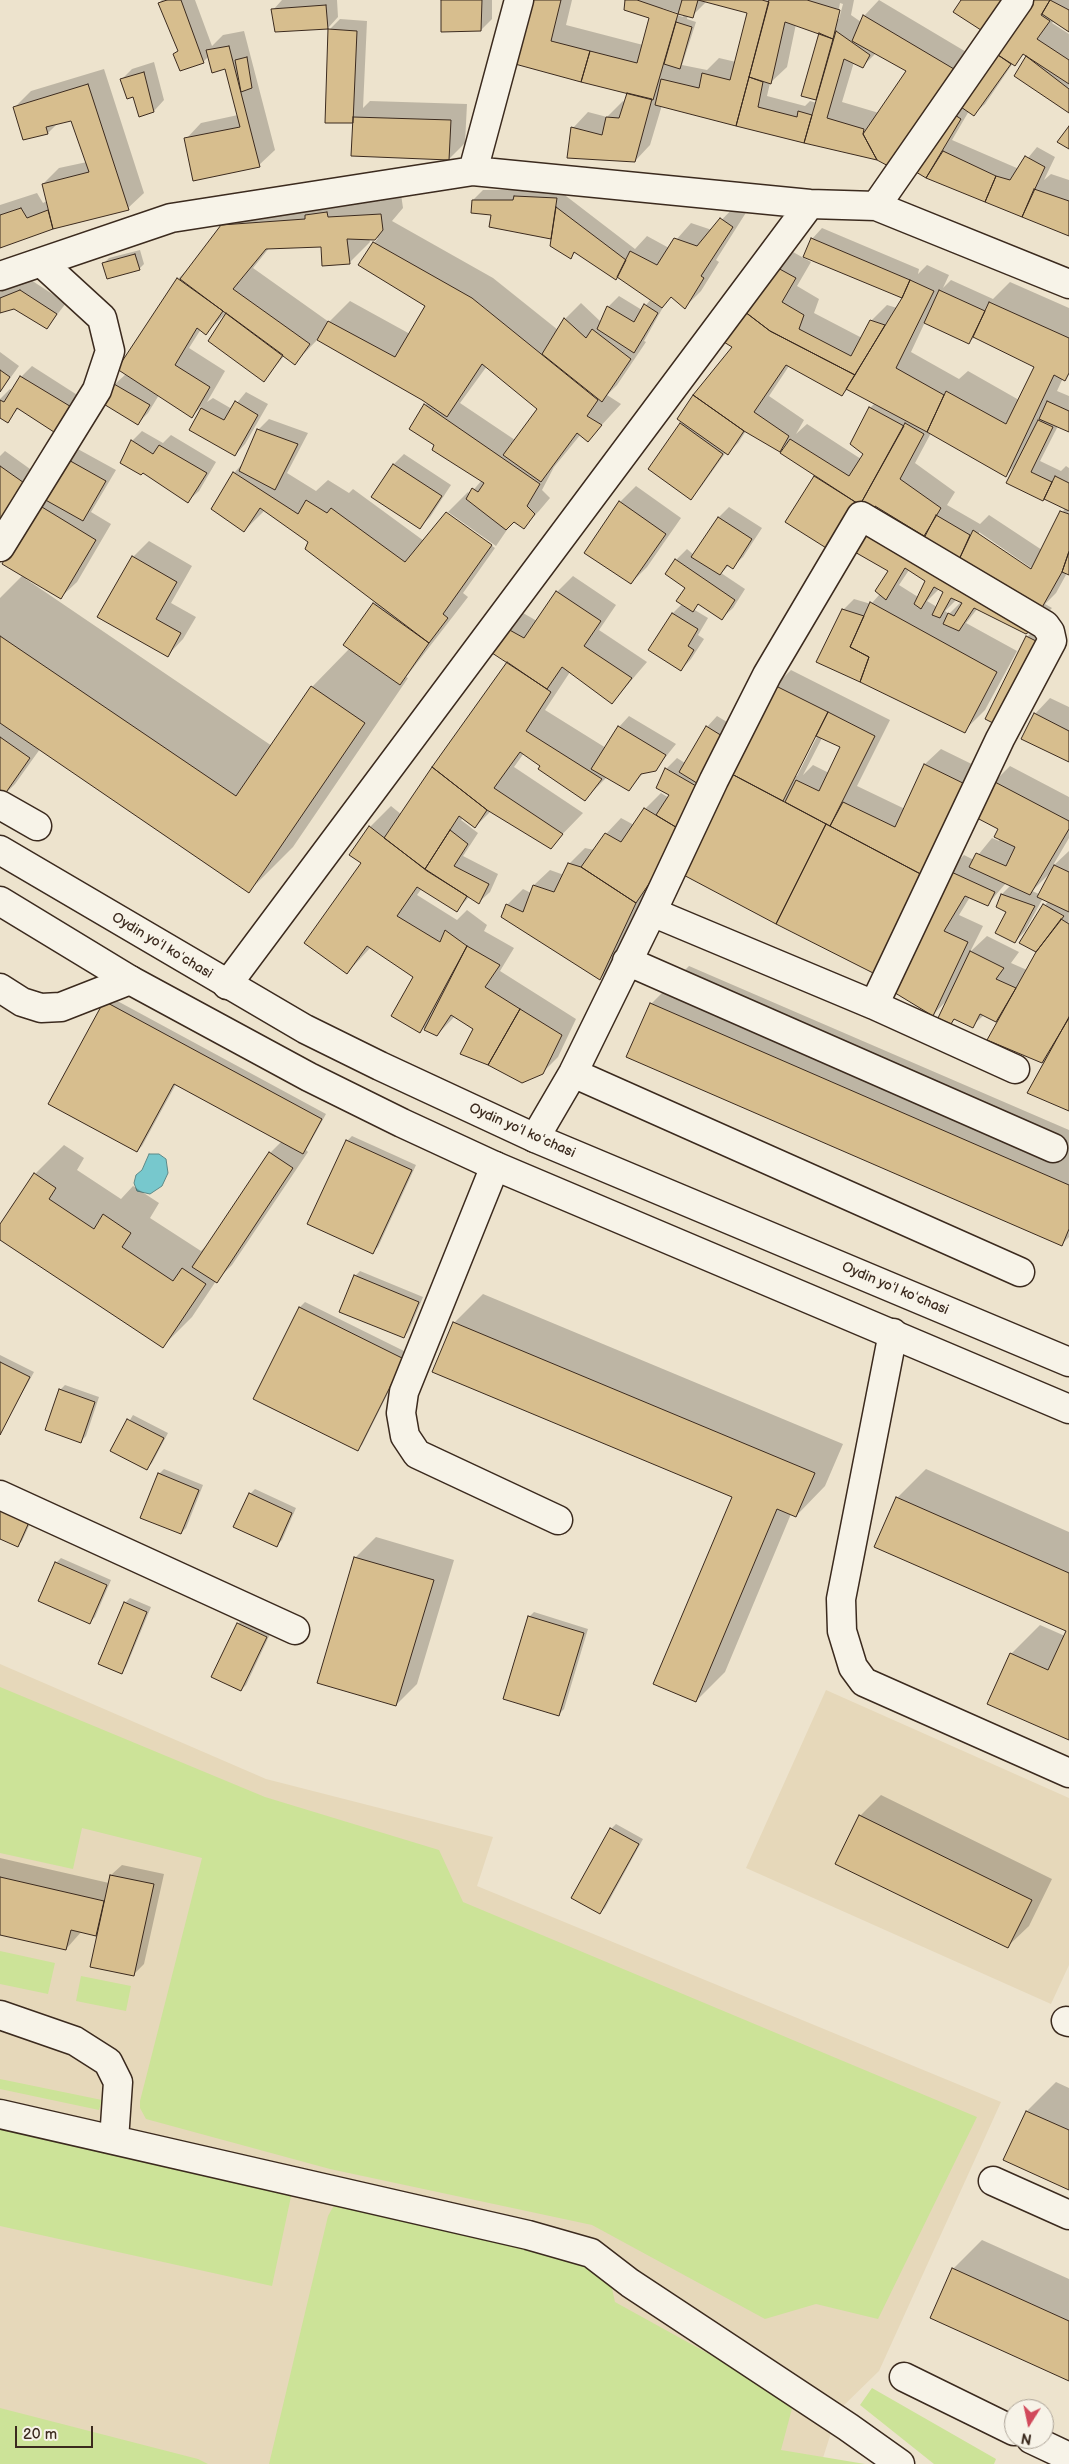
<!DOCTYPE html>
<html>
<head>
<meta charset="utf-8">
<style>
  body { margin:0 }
  #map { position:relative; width:1069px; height:2464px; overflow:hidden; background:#ede3cd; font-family:"Balsamiq Sans",sans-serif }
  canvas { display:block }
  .north { position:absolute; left:1004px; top:2399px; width:50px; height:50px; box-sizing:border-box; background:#f7f3e8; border:1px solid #aca397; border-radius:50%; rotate:190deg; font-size:14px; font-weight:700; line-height:20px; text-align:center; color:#3b2a1e }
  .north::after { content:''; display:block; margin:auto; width:18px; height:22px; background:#d1495b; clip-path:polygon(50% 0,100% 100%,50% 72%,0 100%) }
  .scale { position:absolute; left:15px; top:2426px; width:78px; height:22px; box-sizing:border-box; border:2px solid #3b2a1e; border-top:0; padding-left:6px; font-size:15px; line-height:18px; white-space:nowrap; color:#3b2a1e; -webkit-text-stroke:4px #f7f3e8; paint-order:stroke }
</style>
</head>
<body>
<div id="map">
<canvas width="1069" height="2464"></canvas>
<div class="north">N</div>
<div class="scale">20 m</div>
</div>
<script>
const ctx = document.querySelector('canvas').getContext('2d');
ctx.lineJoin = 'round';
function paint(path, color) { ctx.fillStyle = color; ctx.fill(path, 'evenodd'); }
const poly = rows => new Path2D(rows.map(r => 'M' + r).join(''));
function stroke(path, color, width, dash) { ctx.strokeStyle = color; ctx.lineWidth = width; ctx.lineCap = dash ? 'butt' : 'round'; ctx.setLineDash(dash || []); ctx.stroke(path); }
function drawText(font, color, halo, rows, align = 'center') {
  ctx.font = font + ' "Balsamiq Sans",sans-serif'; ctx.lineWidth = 4.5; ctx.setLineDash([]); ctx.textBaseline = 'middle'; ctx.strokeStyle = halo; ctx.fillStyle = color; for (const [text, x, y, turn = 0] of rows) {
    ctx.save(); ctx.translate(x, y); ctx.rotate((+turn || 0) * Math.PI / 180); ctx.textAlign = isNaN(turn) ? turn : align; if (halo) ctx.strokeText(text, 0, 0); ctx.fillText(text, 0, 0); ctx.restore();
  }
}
const built = poly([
  [0,1664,266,1779,493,1837,477,1886,1001,2102,879,2371,838,2411,821,2464,0,2464],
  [826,1690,1069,1798,1069,1965,1051,2004,746,1868]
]);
const green = poly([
  [0,1687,265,1797,439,1850,463,1902,977,2117,878,2319,816,2304,765,2319,592,2225,330,2169,146,2119,140,2108,140,2101,202,1858,82,1828,73,1869,0,1853],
  [0,1951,55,1963,48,1994,0,1984],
  [81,1976,131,1986,126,2011,76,2001],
  [0,2079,102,2100,99,2110,0,2089],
  [0,2124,293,2187,272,2286,0,2226],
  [342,2204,586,2260,611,2284,615,2302,794,2401,781,2450,865,2464,269,2464,328,2216,333,2207],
  [872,2388,996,2459,994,2464,934,2464,860,2405],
  [0,2408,198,2459,208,2464,0,2464]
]);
const water = poly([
  [149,1154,159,1154,166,1159,168,1173,162,1186,150,1194,137,1191,134,1183,136,1175,142,1170,149,1154]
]);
const shadow = poly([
  [162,0,195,0,212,46,223,35,244,31,275,150,259,165,186,139,201,123,238,115,226,67,209,56,203,62,179,51,159,3],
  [282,0,337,0,338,17,328,28,273,10],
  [443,0,492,0,492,19,481,30],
  [533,0,572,0,566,25,643,45,651,17,627,0,854,0,851,15,861,22,864,16,879,0,973,56,878,159,662,105,650,145,635,161,573,128,588,112,607,117,623,101,625,102,628,92,516,63],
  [707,1,748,12,736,62,719,58,707,70,682,65,696,22,687,19,688,15,692,16],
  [840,3,843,4,839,19,837,19],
  [662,8,684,15,683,17,662,10],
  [796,24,820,33,802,95,818,99,817,103,810,101,805,106,767,96,770,83,787,67],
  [876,53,908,70,879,113,842,102,854,62,862,67],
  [1030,0,1069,0,1069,31,1054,20,1052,23,1069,34,1069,112,1016,76,1028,56,1025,54,1013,63,985,104,974,114,969,111,952,140,1019,169,1037,147,1055,157,1044,180,1051,174,1069,180,1069,234,927,177,913,168],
  [340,19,367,21,363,108,370,101,467,104,465,143,449,159,354,122,330,29],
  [154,62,164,100,154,111,134,95,122,79,132,69],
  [104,69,144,193,128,208,52,228,0,247,0,205,37,193,43,203,47,201,43,184,59,168,87,162,72,120,58,123,48,133,15,107,31,91],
  [526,186,567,188,566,196,635,249,647,236,669,248,691,223,712,230,737,204,747,211,716,260,719,262,701,291,685,307,672,296,666,302,644,341,646,342,617,385,607,395,621,404,588,440,581,434,554,467,542,490,550,498,539,511,523,527,513,521,496,546,448,512,468,492,470,494,482,480,436,445,425,405,428,403,318,339,295,363,284,356,264,380,226,313,206,333,201,329,189,348,225,371,207,402,213,398,232,409,246,392,268,404,245,444,235,455,190,430,202,406,192,416,159,395,148,413,138,423,104,403,115,384,126,374,119,369,178,279,192,265,222,225,243,204,401,194,403,208,392,221,493,278,558,330,565,319,581,303,601,322,608,307,619,296,642,310,651,299,618,276,576,252,570,257,552,238,490,226,493,214,473,200,483,190,522,190],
  [369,238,378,238,374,243,427,306,410,334,350,301,329,322,253,268,270,247,322,246,349,263,370,242],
  [487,366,539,409,515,440,460,403],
  [822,228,919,269,918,274,927,265,949,275,943,288,951,280,993,299,1010,282,1069,308,1069,375,1065,379,1063,378,1057,391,1069,396,1069,431,1058,426,1040,461,1061,471,1066,466,1069,468,1069,574,1067,573,1056,593,1045,604,1052,608,1037,624,978,608,966,623,1017,651,985,710,964,731,843,610,854,599,871,604,880,594,890,571,872,526,886,512,876,506,842,539,815,477,817,475,790,441,779,450,746,431,738,443,728,453,726,452,701,487,690,498,681,424,734,347,777,267,793,252,811,262,797,286,819,299,814,313,862,338,871,321,887,305,897,308,904,298,812,239],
  [925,322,969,342,975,337,1036,367,1019,400,968,371,959,379,911,352],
  [789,366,842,394,848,389,875,403,870,408,865,453,861,459,807,424,796,434,804,420,769,396],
  [931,433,1006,475,1016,465,1043,500,1044,498,1065,508,1042,550,989,515,980,524,947,505,955,492,915,463],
  [979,532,1037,572,1035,574,979,535],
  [909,570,926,581,918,597,899,585],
  [939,589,944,592,937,607,927,601],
  [957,599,962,601,949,614,945,611],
  [140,250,144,264,139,269,104,263,109,258],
  [31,280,66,303,47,328,14,307,0,312,0,292],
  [0,352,19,366,0,392],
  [32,366,82,398,57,432,19,408,7,421,0,417,0,399,10,389,12,391,21,377],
  [269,419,308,433,287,473,316,491,328,480,349,493,353,489,424,541,447,514,495,548,463,593,468,597,406,677,408,678,293,847,249,891,40,749,15,784,0,799,0,598,23,575,3,563,76,448,116,470,91,512,111,524,77,582,61,597,28,578,26,579,272,746,312,687,350,648,345,644,376,601,310,542,265,510,244,531,234,473,244,462,258,430],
  [142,431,163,443,171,435,216,462,199,491,188,501,132,441],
  [5,451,37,474,0,537,0,456],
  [404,454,451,485,430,517,420,527,373,496,394,464],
  [636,486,681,518,647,567,631,583,620,502],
  [729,507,762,528,743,557,732,567,729,565,721,573,745,589,733,608,722,618,700,603,693,609,708,618,698,635,704,639,691,659,681,670,650,650,673,613,682,604,687,588,676,560,687,549,694,555,718,518],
  [149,541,192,566,171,603,196,617,183,639,168,655,133,557],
  [573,576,616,605,599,630,647,662,612,703,570,672,545,710,606,748,619,727,629,716,676,744,655,770,644,772,629,790,607,777,585,799,524,753,514,767,583,813,550,847,491,811,475,827,463,817,461,820,478,833,463,856,498,874,490,892,479,902,470,896,457,910,422,888,417,895,457,920,467,910,487,925,484,931,514,948,500,971,576,1019,558,1057,542,1073,455,1016,437,1035,423,1028,420,1032,414,976,371,947,347,973,370,827,391,806,402,815,509,663,507,629,523,613,537,621,557,592],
  [1038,626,1054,634,987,719,1027,637],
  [791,670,890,720,857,786,905,809,925,764,941,749,988,772,901,955,677,871,775,686],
  [818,730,820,731,797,776,794,776],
  [822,738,842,747,829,773,813,765,803,775],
  [1050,698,1069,707,1069,761,1035,714],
  [717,716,737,728,615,963,600,979,507,905,523,889,531,893,534,885,550,870,564,875,569,864,585,848,594,850,606,834,621,818,634,825,645,809,661,793,669,798,671,795,666,769,677,758,685,763,707,727],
  [1010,766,1069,797,1069,838,1052,867,1069,851,1069,1109,1028,1092,1043,1063,989,1040,998,1021,984,1015,972,1026,956,1018,951,1023,948,999,933,1015,948,871,964,855,974,860,992,838,999,841,994,782],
  [1049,874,1039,894,1032,891],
  [1006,883,1011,885,1002,894,997,906,1008,911,1015,942,1025,931,1043,898,1048,901,1021,942,1037,951,1027,970,1011,963,1019,952,987,936,970,952,983,926,959,915,970,897,988,904],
  [689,966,1069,1130,1069,1237,1062,1244,651,1004],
  [110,997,326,1114,306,1150,308,1152,232,1265,216,1281,192,1317,163,1346,0,1238,0,1226,35,1174,64,1145,84,1158,77,1170,121,1199,133,1186,159,1203,150,1218,201,1251,211,1241,270,1153,282,1141,176,1084,142,1146,137,1151,50,1104],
  [352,1136,416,1165,378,1247,373,1252,347,1141],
  [360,1271,423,1297,408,1332,403,1337,355,1276],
  [483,1294,843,1444,825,1486,796,1516,791,1514,725,1672,696,1701,733,1496,454,1323],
  [305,1302,408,1353,362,1445,357,1449,255,1398,300,1307],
  [0,1355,34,1372,0,1433],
  [65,1385,99,1397,86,1436,81,1441,60,1390],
  [133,1415,168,1433,152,1463,147,1468,112,1450],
  [164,1469,203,1485,186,1528,181,1533,159,1474],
  [926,1469,1069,1532,1069,1738,1011,1654,1040,1625,1065,1636,1067,1630,897,1498],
  [255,1489,296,1508,282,1540,277,1545,250,1494],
  [34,1515,22,1541,17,1546,0,1538],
  [376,1537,454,1560,417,1684,396,1705,318,1682,356,1557],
  [61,1558,111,1580,95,1617,90,1622,56,1563],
  [130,1598,151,1607,126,1667,121,1672,125,1603],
  [534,1612,588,1629,564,1709,559,1714,529,1617],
  [243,1619,271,1632,246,1685,241,1690,238,1624],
  [881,1795,1052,1879,1029,1926,1008,1946,860,1816],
  [616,1824,643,1839,605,1908,600,1913,611,1829],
  [0,1858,109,1883,111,1875,122,1865,164,1874,144,1964,133,1975,99,1932,96,1934,82,1931,66,1949,0,1933],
  [1056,2082,1069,2088,1069,2189,1027,2111],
  [982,2240,1069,2279,1069,2379,953,2269]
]);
const building = poly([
  [167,0,181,0,204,63,180,71,173,54,178,51,158,3,167,0],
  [441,0,482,0,481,31,441,32,441,0],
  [531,0,561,0,551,41,590,51,581,82,515,64,531,0],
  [625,0,637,0,678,14,653,100,581,82,590,51,637,63,649,18,624,10,625,0],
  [682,0,762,0,769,2,736,126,655,105,661,79,699,88,702,73,730,80,747,13,698,0,693,18,678,14,682,0],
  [769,0,807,0,840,10,833,39,785,22,771,84,749,77,769,0],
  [961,0,1005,0,984,32,953,12,961,0],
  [1028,0,1050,0,1041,15,1050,21,1037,39,1069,60,1069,84,1023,54,1015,66,992,51,1028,0],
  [1050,0,1069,10,1069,32,1042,14,1050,0],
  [326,5,328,29,275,32,271,9,326,5],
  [863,15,959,72,892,168,877,160,863,134,906,71,852,41,863,15],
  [676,22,692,27,680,69,664,64,676,22],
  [328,29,357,31,353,123,325,123,328,29],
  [836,31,870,55,863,68,844,59,827,118,864,129,863,134,877,160,804,143,836,31],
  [819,33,833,39,816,100,801,96,819,33],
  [229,46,260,167,193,181,184,138,240,127,225,69,212,73,206,50,229,46],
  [992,51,1011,64,974,116,958,105,992,51],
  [1026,56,1069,89,1069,113,1014,76,1026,56],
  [247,57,252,88,241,92,235,60,247,57],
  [144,72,154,112,139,117,133,97,127,99,120,79,144,72],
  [749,77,763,82,758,107,797,117,798,111,812,115,804,143,736,126,749,77],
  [88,84,129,210,53,229,42,184,89,172,71,121,46,127,48,134,23,140,13,107,88,84],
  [627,93,652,99,635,162,567,158,571,127,602,135,606,117,619,118,627,93],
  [946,109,961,119,926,178,911,169,946,109],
  [353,117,451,120,449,160,351,156,353,117],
  [1069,126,1069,149,1057,142,1069,126],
  [943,151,996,176,985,202,926,178,943,151],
  [1025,156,1045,167,1022,217,985,202,996,176,1010,180,1025,156],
  [1034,189,1069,201,1069,236,1022,217,1034,189],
  [514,196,557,198,551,239,489,227,491,215,471,213,472,200,513,200,514,196],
  [556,207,626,260,616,280,574,252,571,259,550,246,556,207],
  [21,208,27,218,48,210,53,229,0,248,0,215,21,208],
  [327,212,328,217,381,214,383,230,375,240,347,239,350,264,322,266,321,247,266,249,233,289,310,344,295,365,180,279,221,225,305,219,305,215,327,212],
  [720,218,733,227,701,276,704,278,685,309,671,297,662,308,617,277,630,251,657,265,674,238,697,246,720,218],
  [811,238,910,280,902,298,803,257,811,238],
  [373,242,472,298,598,400,587,416,602,425,588,442,577,433,541,482,503,455,537,409,482,364,447,417,422,400,317,340,328,321,395,357,425,306,358,265,373,242],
  [135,254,140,270,107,279,102,263,135,254],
  [776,267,796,278,782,302,804,315,799,329,851,356,870,320,885,325,855,375,770,331,745,312,776,267],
  [177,278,223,311,206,335,197,328,175,365,210,387,192,418,117,369,177,278],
  [910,280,934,291,896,368,944,395,927,432,846,389,902,298,910,280],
  [20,290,57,314,47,329,14,309,0,313,0,298,20,290],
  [939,290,985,311,969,344,924,323,939,290],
  [989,302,1069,338,1069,373,1065,381,1054,375,1006,477,927,432,946,391,1006,424,1034,367,973,337,989,302],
  [644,304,658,313,634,353,597,329,607,306,634,322,644,304],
  [740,308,770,331,855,375,842,396,786,365,754,412,789,436,780,452,744,431,693,395,732,347,719,339,740,308],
  [226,313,283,355,264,382,208,341,226,313],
  [564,318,586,338,592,329,631,359,602,402,542,354,564,318],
  [0,370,10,377,0,392,0,370],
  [20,376,73,408,57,434,17,408,8,423,0,418,0,400,4,402,20,376],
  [114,384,150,405,138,425,102,403,114,384],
  [693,395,744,431,728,455,677,419,693,395],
  [235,401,258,415,235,456,189,430,201,408,224,420,235,401],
  [1047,401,1069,411,1069,432,1039,419,1047,401],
  [424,404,540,484,527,506,535,514,524,529,514,522,506,530,466,499,472,488,478,492,484,483,432,450,434,445,409,429,424,404],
  [869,407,904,426,860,505,780,453,790,439,849,476,863,454,850,444,869,407],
  [1038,420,1053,427,1031,472,1052,482,1043,501,1006,483,1038,420],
  [680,423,723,454,691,500,648,469,680,423],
  [905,423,924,434,900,479,941,508,924,536,875,506,873,510,861,503,905,423],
  [257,429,298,444,275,490,239,471,257,429],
  [131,440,153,454,159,445,207,473,188,503,143,473,141,475,120,463,131,440],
  [65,458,106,481,83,521,42,498,65,458],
  [393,464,442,496,420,529,371,497,393,464],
  [0,466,27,485,0,524,0,466],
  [233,472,298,514,306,500,327,513,331,508,405,562,446,512,492,545,443,614,448,618,429,643,305,549,308,542,260,508,244,532,211,509,233,472],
  [814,476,860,505,831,551,785,522,814,476],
  [1055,476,1069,483,1069,511,1044,499,1055,476],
  [619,501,666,534,631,584,584,553,619,501],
  [37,504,96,540,61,599,2,564,37,504],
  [1060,511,1069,514,1069,551,1062,572,1040,611,957,564,973,530,1031,569,1060,511],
  [936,515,970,535,957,564,921,544,936,515],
  [718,517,752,539,733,569,727,565,720,575,691,557,718,517],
  [871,525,1038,625,1026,634,974,608,959,631,943,624,948,613,954,616,962,603,951,598,940,618,932,615,943,592,934,587,921,609,914,604,925,581,905,568,886,600,875,591,888,571,853,551,871,525],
  [1069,552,1069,575,1062,572,1069,552],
  [132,556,177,582,156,619,181,633,168,657,97,617,132,556],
  [675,559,735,600,722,620,698,604,693,612,676,601,685,588,665,574,675,559],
  [556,591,601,621,584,646,632,678,612,704,562,667,547,689,489,651,506,628,524,638,556,591],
  [870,602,997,672,965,733,860,682,869,657,850,647,870,602],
  [373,603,429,643,400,685,343,645,373,603],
  [842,609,864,616,850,647,869,657,860,682,816,662,842,609],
  [672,613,698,629,688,646,694,650,681,671,648,650,672,613],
  [0,636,236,796,311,686,365,723,249,893,0,723,0,636],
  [1026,636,1044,645,1003,728,985,719,1026,636],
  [507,662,551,692,526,731,602,779,585,801,538,769,540,766,520,752,494,788,563,834,551,849,487,810,432,767,507,662],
  [774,685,828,712,783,801,728,772,774,685],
  [828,712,875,736,830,826,785,802,796,780,819,791,840,747,816,736,828,712],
  [1034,713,1069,731,1069,762,1021,739,1034,713],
  [618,726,666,755,656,771,641,774,629,791,591,769,618,726],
  [706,726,727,739,700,785,679,772,706,726],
  [0,737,30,758,0,801,0,737],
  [924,764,973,788,930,879,830,826,843,802,895,827,924,764],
  [432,767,487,810,475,828,459,816,425,869,384,838,432,767],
  [665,768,703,790,684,832,656,815,669,795,656,788,665,768],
  [726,771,826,824,776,924,676,871,726,771],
  [993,781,1069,821,1069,829,1030,895,969,867,976,853,1006,866,1015,847,994,837,998,829,977,818,993,781],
  [644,808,684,832,636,903,581,867,605,833,621,842,644,808],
  [826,824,930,879,881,977,776,924,826,824],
  [369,826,427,871,467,896,457,912,417,887,397,916,440,942,445,930,467,946,420,1033,391,1016,413,977,367,946,347,974,304,943,361,863,349,855,369,826],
  [450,830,468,844,454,866,489,884,479,904,425,869,450,830],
  [568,863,581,867,636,903,600,980,501,917,506,904,523,912,533,885,554,892,568,863],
  [1054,865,1069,872,1069,912,1037,897,1054,865],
  [947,870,995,892,988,906,965,896,944,931,968,942,933,1016,887,988,947,870],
  [1001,894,1035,906,1015,943,995,933,1006,912,996,907,1001,894],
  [1043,904,1064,916,1036,952,1019,943,1043,904],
  [1061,919,1069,924,1069,1018,1042,1063,987,1040,1036,952,1061,919],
  [467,946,500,965,485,987,520,1009,488,1065,460,1054,473,1029,451,1015,437,1036,424,1030,467,946],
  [970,951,1004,968,996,979,1016,988,996,1022,980,1014,973,1028,954,1019,951,1024,938,1018,970,951],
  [104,1001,322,1119,303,1154,174,1084,137,1152,48,1104,104,1001],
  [650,1003,1069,1185,1069,1229,1062,1246,626,1057,650,1003],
  [520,1009,562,1035,543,1074,522,1083,488,1065,520,1009],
  [1069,1017,1069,1111,1027,1093,1069,1017],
  [346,1140,412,1170,373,1254,307,1224,346,1140],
  [269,1152,293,1168,217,1283,192,1267,269,1152],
  [34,1173,56,1188,49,1199,94,1229,103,1214,131,1233,122,1247,173,1281,182,1268,206,1284,163,1348,0,1240,0,1224,34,1173],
  [354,1275,419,1302,404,1338,339,1312,354,1275],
  [299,1307,404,1359,358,1451,253,1399,299,1307],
  [453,1322,815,1473,796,1517,777,1509,696,1702,653,1684,732,1497,432,1372,453,1322],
  [0,1362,30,1377,0,1435,0,1362],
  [59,1389,95,1402,81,1443,45,1430,59,1389],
  [127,1419,164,1438,147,1470,110,1451,127,1419],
  [158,1473,199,1490,181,1534,140,1518,158,1473],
  [249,1493,292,1513,277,1547,233,1527,249,1493],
  [896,1497,1069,1573,1069,1740,987,1704,1010,1653,1048,1670,1066,1631,874,1547,896,1497],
  [0,1507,30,1520,18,1547,0,1539,0,1507],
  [354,1557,434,1580,396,1706,317,1683,354,1557],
  [55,1562,107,1585,90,1624,38,1601,55,1562],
  [124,1602,147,1612,122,1674,98,1664,124,1602],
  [528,1616,584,1633,559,1716,503,1699,528,1616],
  [237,1623,267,1637,241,1691,211,1677,237,1623],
  [859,1815,1032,1900,1008,1948,835,1864,859,1815],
  [610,1828,639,1844,600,1914,571,1898,610,1828],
  [110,1875,154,1884,134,1976,90,1967,110,1875],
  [0,1877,104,1901,96,1936,71,1930,66,1950,0,1935,0,1877],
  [1026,2111,1069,2130,1069,2190,1003,2160,1026,2111],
  [952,2268,1069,2321,1069,2381,930,2318,952,2268]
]);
const minor = poly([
  [473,171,519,0],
  [876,206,1019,0],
  [0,276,171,218,473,171,810,204,876,206,1069,284],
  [0,547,97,390,110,351,102,318,42,263],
  [0,805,37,826],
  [652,912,714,780,767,675,861,516,1045,625,1050,632,1052,641,1000,739,874,1005],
  [627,961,1053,1148],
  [227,985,810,204],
  [0,988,22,1002,41,1008,61,1007,130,980],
  [573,1073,1020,1272],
  [535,1138,573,1073,652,912,874,1005,1015,1069],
  [495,1166,404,1392,401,1413,405,1436,417,1454,558,1520],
  [893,1333,841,1599,842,1631,853,1667,864,1682,1069,1773],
  [0,1495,295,1630],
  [0,2015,75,2041,108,2062,118,2082,114,2140],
  [1066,2021,1069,2022],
  [0,2114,528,2235,591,2253,630,2283,848,2427,900,2464],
  [993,2181,1069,2215],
  [904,2377,1014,2431],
  [1031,2439,1069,2457]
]);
const major = poly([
  [0,850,305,1029,380,1066,535,1138,1069,1362],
  [0,901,130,980,309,1077,402,1123,495,1166,1069,1409]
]);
const streetNames = [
  ["Oydin yoʻl koʻchasi",162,946,31],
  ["Oydin yoʻl koʻchasi",522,1131,24],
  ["Oydin yoʻl koʻchasi",895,1289,23]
];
paint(built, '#e6d8ba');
paint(green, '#cce398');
paint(water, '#77c8cd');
stroke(water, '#5f8987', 1);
paint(shadow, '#0003');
paint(building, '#d7be8e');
stroke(building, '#3b2a1e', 1);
stroke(minor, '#3b2a1e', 31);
stroke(major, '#3b2a1e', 31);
stroke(minor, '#f7f3e8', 28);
stroke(major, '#f7f3e8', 28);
drawText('14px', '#3b2a1e', '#f7f3e8', streetNames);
</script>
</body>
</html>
